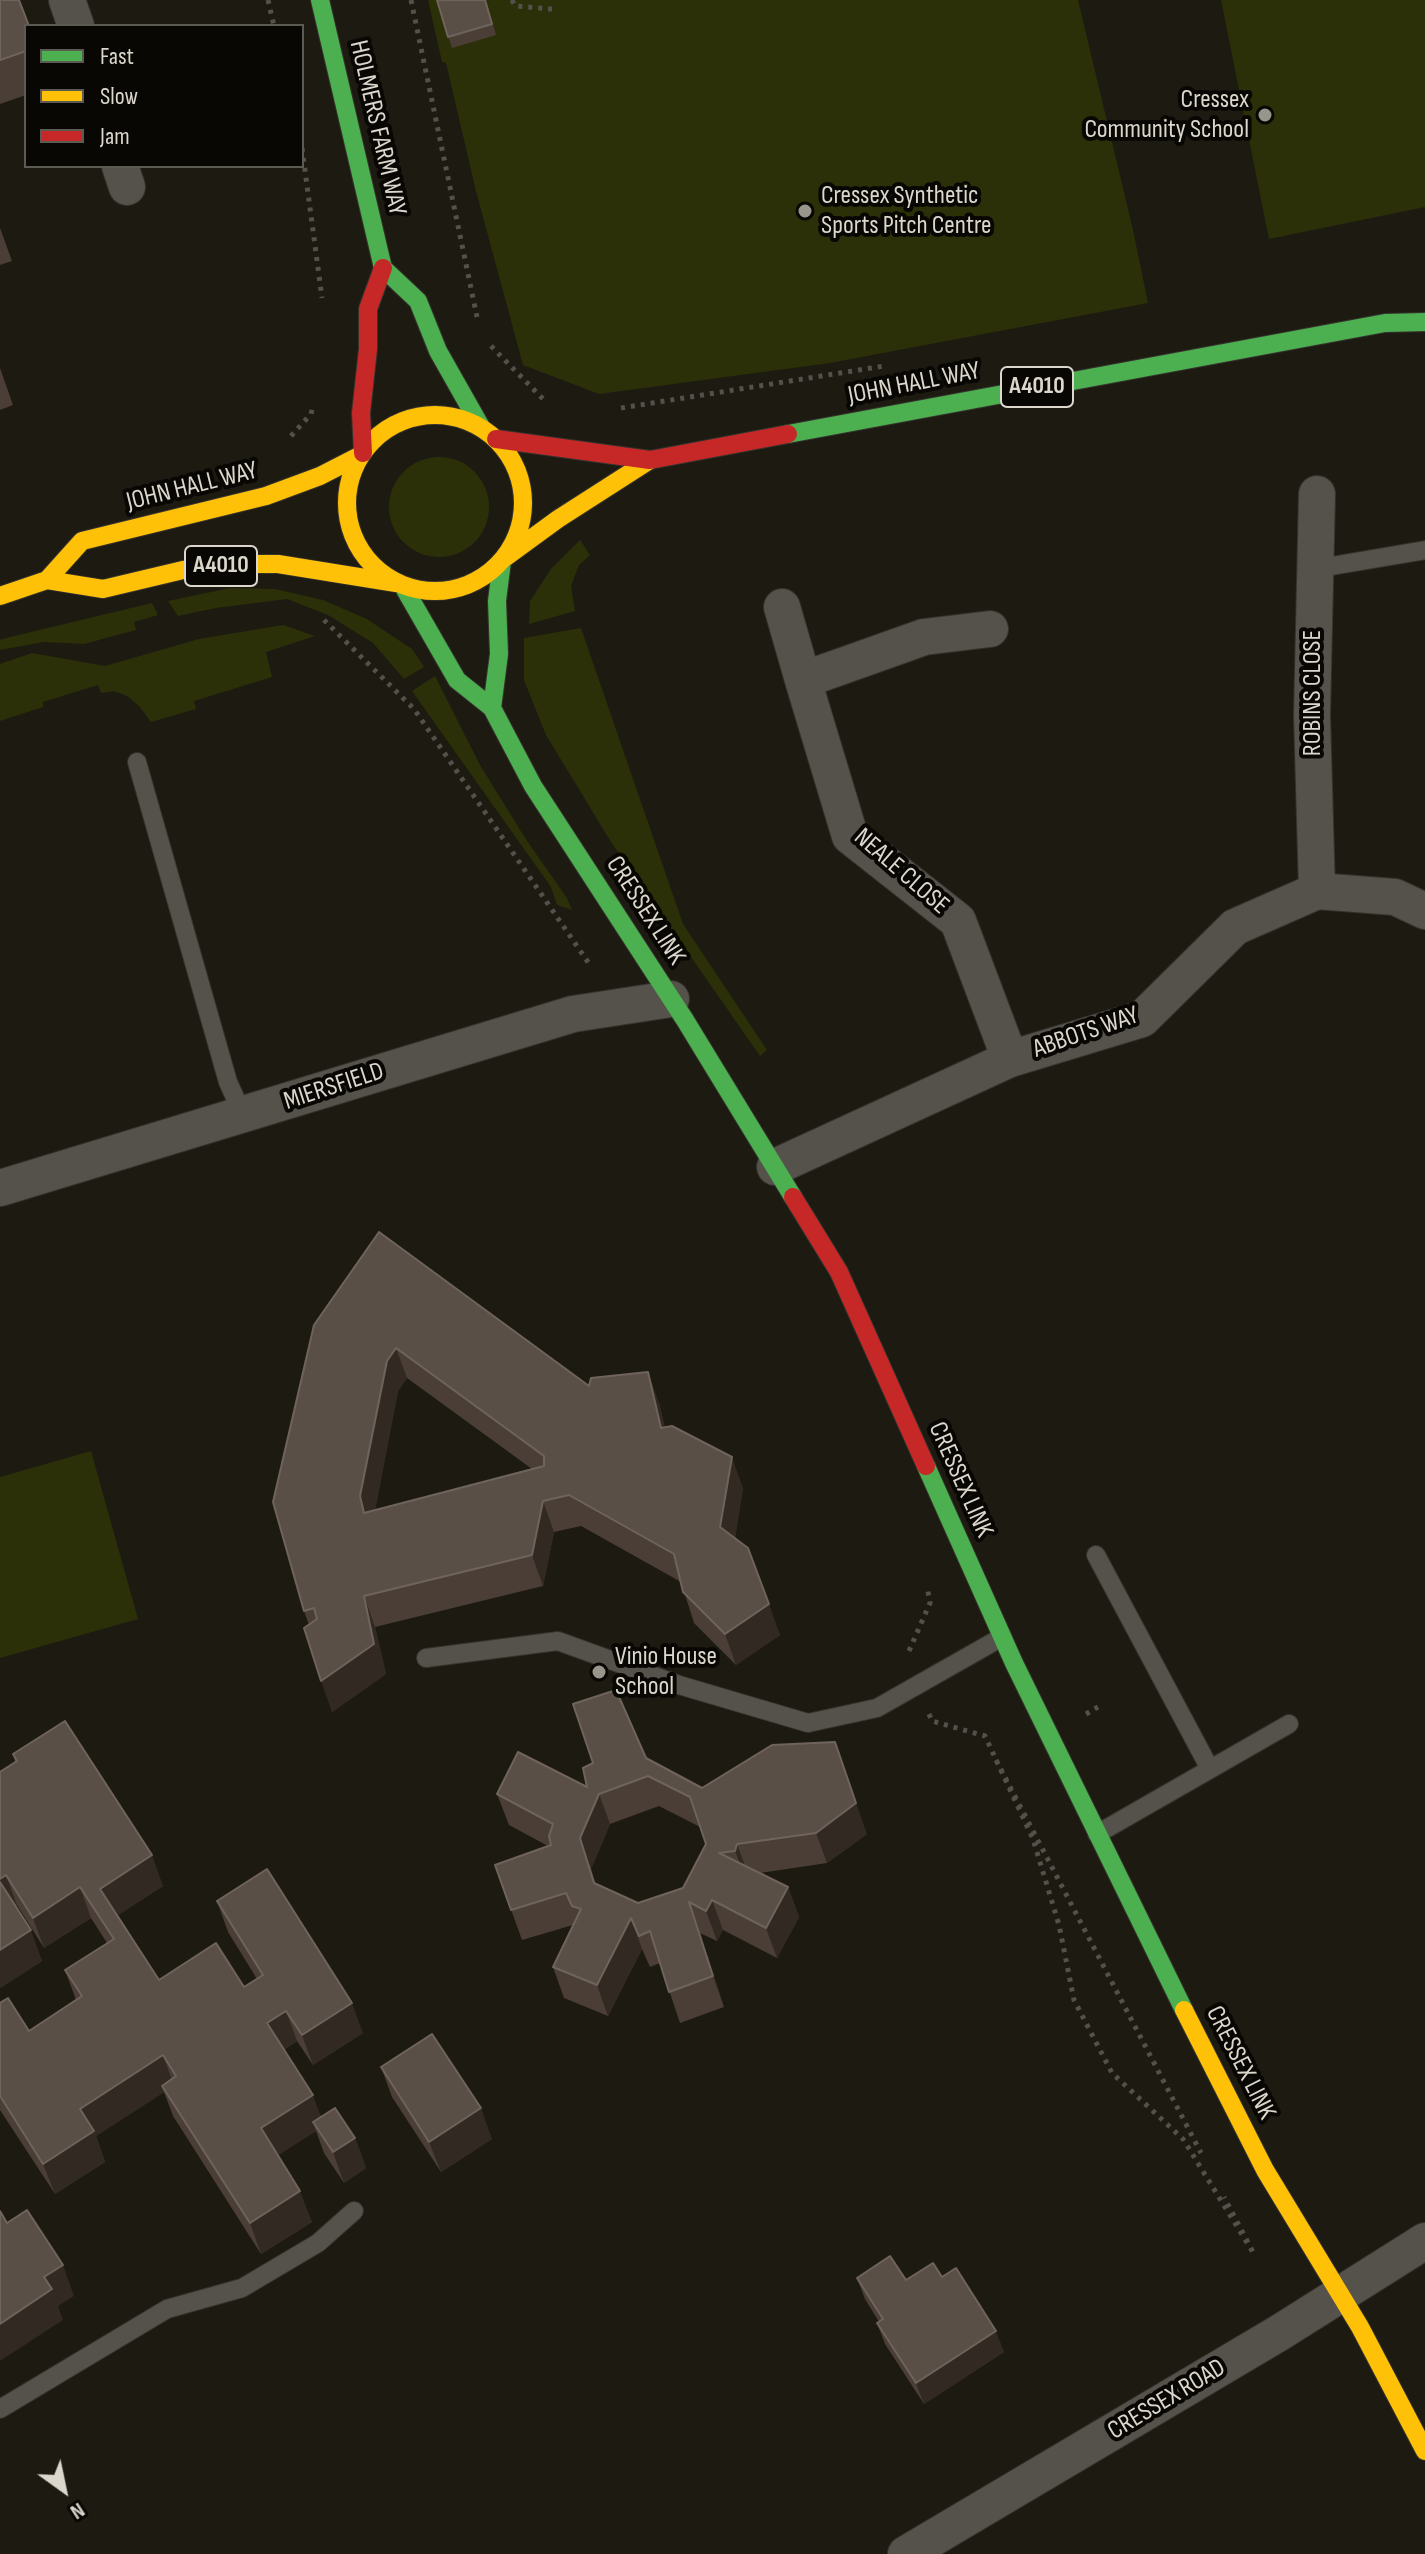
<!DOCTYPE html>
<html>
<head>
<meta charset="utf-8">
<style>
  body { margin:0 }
  #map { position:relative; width:1425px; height:2554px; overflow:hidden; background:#1d1a12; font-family:"Sofia Sans Condensed",sans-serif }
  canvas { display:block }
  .legend { position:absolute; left:24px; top:24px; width:280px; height:144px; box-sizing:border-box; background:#090703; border:2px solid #5d5a54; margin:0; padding:10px 14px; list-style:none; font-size:24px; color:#dbd7cd }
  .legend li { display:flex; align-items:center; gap:16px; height:40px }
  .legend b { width:40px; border:2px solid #5d5a54 }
  .north { position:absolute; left:24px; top:2450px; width:80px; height:80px; -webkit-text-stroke:6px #090703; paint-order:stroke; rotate:147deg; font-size:22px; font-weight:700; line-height:32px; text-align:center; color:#dbd7cd }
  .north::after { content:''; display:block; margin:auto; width:28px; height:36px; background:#dbd7cd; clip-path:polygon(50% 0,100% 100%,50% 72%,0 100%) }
</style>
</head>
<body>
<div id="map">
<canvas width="1425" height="2554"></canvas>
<ul class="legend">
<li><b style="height:10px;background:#4caf50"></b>Fast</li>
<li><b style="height:10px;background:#ffc107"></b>Slow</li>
<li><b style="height:10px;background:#c62828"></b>Jam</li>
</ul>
<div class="north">N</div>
</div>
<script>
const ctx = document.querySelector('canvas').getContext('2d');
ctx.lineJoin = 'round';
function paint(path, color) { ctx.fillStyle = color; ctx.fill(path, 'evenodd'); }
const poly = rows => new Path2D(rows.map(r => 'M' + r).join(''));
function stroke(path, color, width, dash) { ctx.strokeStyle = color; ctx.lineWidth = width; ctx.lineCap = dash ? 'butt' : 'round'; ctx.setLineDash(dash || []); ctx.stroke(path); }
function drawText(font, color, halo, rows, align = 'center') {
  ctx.font = font + ' "Sofia Sans Condensed",sans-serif'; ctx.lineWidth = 8; ctx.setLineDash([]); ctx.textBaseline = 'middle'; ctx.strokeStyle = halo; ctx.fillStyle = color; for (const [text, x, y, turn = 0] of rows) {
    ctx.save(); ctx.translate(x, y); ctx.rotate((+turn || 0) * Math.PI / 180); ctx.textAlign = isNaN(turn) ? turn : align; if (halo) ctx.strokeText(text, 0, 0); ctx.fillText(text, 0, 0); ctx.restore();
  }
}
const green = poly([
  [428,0,1078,0,1133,230,1148,303,830,363,599,394,523,365,476,191,446,63,442,62],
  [1221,0,1425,0,1425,207,1269,239],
  '389 507a50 50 0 1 1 100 0a50 50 0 1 1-100 0Z',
  [580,540,590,555,579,565,571,586,575,611,529,624,530,601,551,569],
  [230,588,275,589,323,600,367,619,412,649,424,667,404,679,373,643,328,615,287,599,216,608,178,616,168,601],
  [152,603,158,615,134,622,136,630,84,644,44,642,0,650,0,640,6,638],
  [283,625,315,636,266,652,272,677,194,701,196,709,151,722,140,707,127,696,114,691,101,693,98,685,43,702,43,707,0,721,0,664,32,653,105,666,199,639],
  [581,628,683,924,767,1050,760,1056,611,842,546,735,524,680,524,638],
  [435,676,480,765,527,841,567,898,572,910,557,905,551,887,412,691],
  [91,1451,138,1619,0,1658,0,1477]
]);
const path = poly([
  [268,0,274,26],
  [411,0,477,317],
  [512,0,515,6,552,9],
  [302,148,322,298],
  [491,346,543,399],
  [621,408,884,366],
  [291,436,311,414,313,406],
  [324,620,414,709,590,965],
  [909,1651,930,1603,927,1586],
  [929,1714,932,1721,985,1736,1033,1839,1059,1925,1074,2000,1112,2073,1183,2139,1254,2254,1224,2197],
  [1086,1714,1098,1707],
  [996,1760,1201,2153]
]);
const lane = poly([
  [1314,569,1425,550],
  [137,762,228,1082,243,1115],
  [1096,1555,1210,1769],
  [426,1658,558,1641,679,1685,808,1723,877,1708,1002,1637],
  [1097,1834,1289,1724],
  [0,2409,167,2309,242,2288,318,2243,354,2211]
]);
const street = poly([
  [67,0,76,26],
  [120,166,127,187],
  [1317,494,1312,715,1317,891],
  [782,607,803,680],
  [990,629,924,637,803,680,850,836,958,921,1010,1059],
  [775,1167,1010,1059,1142,1019,1235,927,1317,891,1395,897,1425,911],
  [0,1188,573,1014,671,999],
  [906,2554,1279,2333,1425,2241]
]);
const fast = poly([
  [320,0,383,268,418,301,438,351,481,427],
  [788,434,1385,323,1425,322],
  [403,586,457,680,492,708,533,786,685,1020,793,1197],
  [492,708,499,654,497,601,502,561],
  [926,1466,1014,1663,1184,2010]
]);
const slow = poly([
  '347 503a88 88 0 1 1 176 0a88 88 0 1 1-176 0Z',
  [506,557,558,519,650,460],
  [47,580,103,589,183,570,231,564,278,564,396,583],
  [0,596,47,580,82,541,266,496,320,476,361,455],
  [1184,2010,1265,2170,1360,2327,1425,2451]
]);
const jam = poly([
  [496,439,650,460,788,434],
  [363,453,361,413,368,349,368,309,383,268],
  [793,1197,839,1272,926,1466]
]);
const wall = poly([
  [0,0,26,26,26,95,0,104],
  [437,0,486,0,496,35,452,48],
  [0,228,12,261,0,265],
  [0,368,13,405,0,410],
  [314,1325,589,1386,659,1403,665,1428,743,1488,735,1538,780,1635,736,1665,694,1623,681,1582,581,1526,554,1532,543,1586,375,1627,386,1674,332,1712,309,1625,304,1611],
  [407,1378,532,1469,375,1510,398,1391],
  [13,1754,163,1886,118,1915,159,1980,244,1987,257,1979,228,1932,217,1901,363,2033,313,2065,297,2041,284,2050,321,2116,355,2138,366,2168,344,2183,324,2153,316,2131,278,2155,312,2222,261,2254,173,2116,164,2092,96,2136,105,2162,55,2194,0,2110,0,2003,29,2031,76,2000,65,1970,107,1943,91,1918,44,1948,17,1905,16,1906,42,1961,0,1988,0,1772,15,1762],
  [646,1758,702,1788,867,1834,827,1863,760,1873,788,1887,799,1917,777,1958,723,1930,717,1941,700,1933,724,2007,680,2023,660,1963,650,1967,642,1949,608,2016,564,1998,553,1967,573,1925,522,1940,495,1865,548,1846,509,1825,497,1794,587,1787],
  [659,1806,700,1827,706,1844,683,1888,638,1903,596,1884,591,1869,610,1824],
  [381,2067,492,2139,441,2172,392,2097],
  [942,2277,1004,2352,924,2404,885,2344,877,2323,879,2322,865,2299,857,2278,906,2280]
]);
const shadedWall = poly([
  [396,1348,407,1378,398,1391,372,1526,364,1513,360,1496,387,1361],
  [648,1372,659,1403,672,1459,661,1428],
  [732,1457,743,1488,732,1558,720,1527],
  [543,1501,554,1532,543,1586,532,1555],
  [364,1596,375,1627,386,1674,332,1712,321,1681],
  [769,1604,780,1635,736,1665,725,1634],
  [835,1742,867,1834,827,1863,816,1833],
  [599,1794,610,1824,591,1869,606,1914,580,1838],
  [737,1844,748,1874,747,1882,735,1851],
  [152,1855,163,1886,112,1919,100,1889],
  [6,1875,17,1905,10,1911,0,1883,0,1879],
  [80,1887,91,1918,44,1948,33,1918],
  [788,1887,799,1917,777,1958,766,1928],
  [712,1900,723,1930,717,1941,706,1911],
  [689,1902,700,1933,724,2007,713,1976],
  [631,1918,642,1949,608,2016,597,1985],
  [31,1930,42,1961,0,1988,0,1950],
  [352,2003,363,2033,313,2065,302,2035],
  [286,2011,297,2041,278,2054,267,2023],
  [163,2055,174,2086,162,2086,164,2092,96,2136,105,2162,55,2194,43,2164,80,2109],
  [313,2095,324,2126,313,2122,316,2131,272,2159,261,2128],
  [481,2108,492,2139,441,2172,429,2142],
  [355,2138,366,2168,344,2183,333,2152],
  [300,2191,312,2222,261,2254,250,2223],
  [63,2265,74,2296,58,2306,63,2320,0,2361,0,2323,44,2277],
  [996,2331,1004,2352,924,2404,916,2383]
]);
const building = poly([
  [0,0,19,0,29,26,26,26,26,51,0,60,0,0],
  [437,0,485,0,492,24,448,37,437,0],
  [379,1232,589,1386,591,1378,648,1372,661,1428,672,1426,732,1457,720,1527,748,1548,769,1604,725,1634,683,1592,674,1554,569,1495,543,1501,532,1555,364,1596,374,1644,321,1681,304,1628,317,1619,314,1608,304,1611,273,1502,314,1325,379,1232],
  [396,1348,544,1456,544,1466,364,1513,360,1496,387,1361,396,1348],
  [616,1690,646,1758,702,1788,772,1745,835,1742,856,1803,816,1833,737,1844,735,1851,719,1853,788,1887,766,1928,712,1900,706,1911,689,1902,713,1976,669,1992,650,1931,639,1936,631,1918,597,1985,553,1967,581,1909,572,1906,566,1893,511,1910,495,1865,551,1845,549,1836,553,1824,497,1794,518,1752,587,1787,583,1768,593,1763,573,1704,616,1690],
  [648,1776,690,1797,706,1844,683,1888,638,1903,594,1883,580,1838,599,1794,648,1776],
  [65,1721,152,1855,100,1889,159,1980,216,1943,244,1987,263,1975,217,1901,267,1869,352,2003,302,2035,286,2011,267,2023,313,2095,261,2128,300,2191,250,2223,162,2086,176,2076,163,2055,80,2109,94,2131,43,2164,0,2096,0,2003,8,1998,29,2031,82,1996,65,1970,114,1939,80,1887,33,1918,6,1875,0,1879,0,1772,17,1761,13,1754,65,1721],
  [0,1882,31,1930,0,1950,0,1882],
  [432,2034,481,2108,429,2142,381,2067,432,2034],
  [335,2108,355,2138,333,2152,313,2122,335,2108],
  [27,2210,63,2265,44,2277,52,2289,0,2324,0,2211,7,2223,27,2210],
  [890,2256,906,2280,933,2263,942,2277,956,2268,996,2331,916,2383,877,2323,883,2319,857,2278,890,2256]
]);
const markers = [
  [1265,115,8,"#98958c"],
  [805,211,8,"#98958c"],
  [599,1672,8,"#98958c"]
];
const shields = [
  [1037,387,72],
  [221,566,72]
];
const shieldNames = [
  ["A4010",1037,387],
  ["A4010",221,566]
];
const poiNames = [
  ["Cressex",1249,100,"right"],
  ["Community School",1249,130,"right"],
  ["Cressex Synthetic",821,196],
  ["Sports Pitch Centre",821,226],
  ["Vinio House",615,1657],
  ["School",615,1687]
];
const streetNames = [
  ["HOLMERS FARM WAY",377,128,77],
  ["JOHN HALL WAY",914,384,-11],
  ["JOHN HALL WAY",192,487,-14],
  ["ROBINS CLOSE",1313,693,-90],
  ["NEALE CLOSE",901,872,41],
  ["CRESSEX LINK",645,911,57],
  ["ABBOTS WAY",1086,1033,-19],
  ["MIERSFIELD",334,1087,-18],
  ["CRESSEX LINK",960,1480,66],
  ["CRESSEX LINK",1240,2063,63],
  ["CRESSEX ROAD",1167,2400,-31]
];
paint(green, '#2c3008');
stroke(lane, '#35332d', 20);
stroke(street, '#35332d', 38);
stroke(fast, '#35332d', 20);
stroke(slow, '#35332d', 20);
stroke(jam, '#35332d', 20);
stroke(path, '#53514c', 5, [4, 6]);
stroke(lane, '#55524c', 18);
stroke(street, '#55524c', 36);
stroke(fast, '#4caf50', 18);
stroke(slow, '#ffc107', 18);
stroke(jam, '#c62828', 18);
paint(wall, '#4a3e37');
paint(shadedWall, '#312922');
paint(building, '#5a4f47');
stroke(building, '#6e645c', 2);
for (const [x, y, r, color] of markers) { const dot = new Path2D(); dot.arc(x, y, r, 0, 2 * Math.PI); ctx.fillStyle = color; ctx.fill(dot); stroke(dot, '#090703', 3); }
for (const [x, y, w] of shields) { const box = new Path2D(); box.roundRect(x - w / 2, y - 20, w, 40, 6); ctx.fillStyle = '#090703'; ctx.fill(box); stroke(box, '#dbd7cd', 2); }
drawText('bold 24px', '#dbd7cd', null, shieldNames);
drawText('26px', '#dbd7cd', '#090703', poiNames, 'left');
drawText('26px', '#dbd7cd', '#090703', streetNames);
</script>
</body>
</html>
